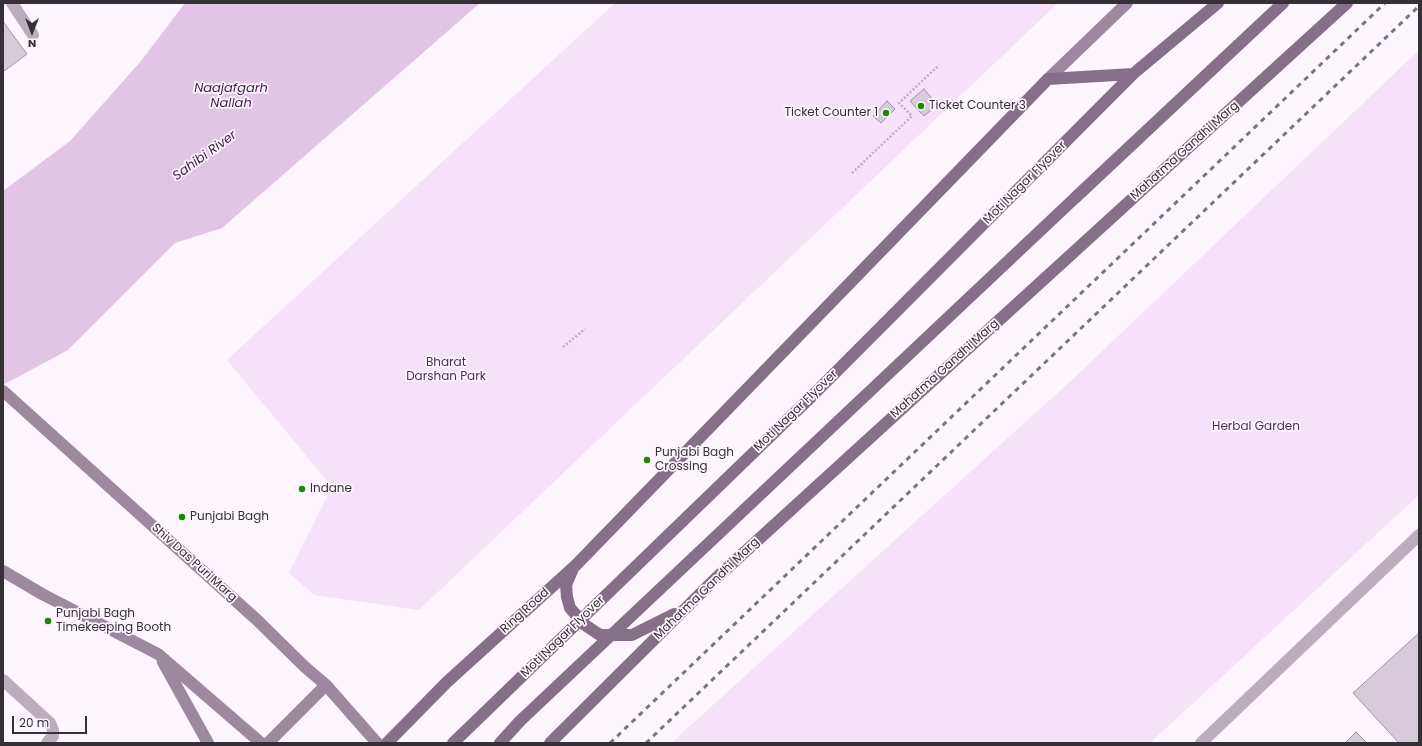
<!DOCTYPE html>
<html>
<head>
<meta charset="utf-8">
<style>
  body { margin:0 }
  #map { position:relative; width:1422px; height:746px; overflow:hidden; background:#fdf5ff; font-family:Poppins,sans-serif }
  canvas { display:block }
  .frame { position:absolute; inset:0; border:4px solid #353036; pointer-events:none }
  .north { position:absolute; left:12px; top:12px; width:40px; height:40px; -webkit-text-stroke:3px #fdf5ff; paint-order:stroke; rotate:180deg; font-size:11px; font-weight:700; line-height:16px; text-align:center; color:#353036 }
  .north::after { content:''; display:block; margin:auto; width:14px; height:18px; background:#353036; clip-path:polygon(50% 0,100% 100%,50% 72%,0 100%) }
  .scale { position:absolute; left:12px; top:716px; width:75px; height:18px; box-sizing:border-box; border:2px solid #353036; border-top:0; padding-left:5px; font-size:12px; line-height:14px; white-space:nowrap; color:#353036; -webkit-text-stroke:3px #fdf5ff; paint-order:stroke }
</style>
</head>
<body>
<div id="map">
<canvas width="1422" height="746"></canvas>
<div class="frame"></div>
<div class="north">N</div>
<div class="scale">20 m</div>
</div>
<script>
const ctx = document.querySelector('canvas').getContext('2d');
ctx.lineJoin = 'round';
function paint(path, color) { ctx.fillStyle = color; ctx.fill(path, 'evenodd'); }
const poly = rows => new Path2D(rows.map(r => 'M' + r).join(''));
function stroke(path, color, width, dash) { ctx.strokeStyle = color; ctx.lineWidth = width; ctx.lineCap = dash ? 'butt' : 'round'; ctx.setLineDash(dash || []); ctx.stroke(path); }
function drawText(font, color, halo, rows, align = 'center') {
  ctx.font = font + ' Poppins,sans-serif'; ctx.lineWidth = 3.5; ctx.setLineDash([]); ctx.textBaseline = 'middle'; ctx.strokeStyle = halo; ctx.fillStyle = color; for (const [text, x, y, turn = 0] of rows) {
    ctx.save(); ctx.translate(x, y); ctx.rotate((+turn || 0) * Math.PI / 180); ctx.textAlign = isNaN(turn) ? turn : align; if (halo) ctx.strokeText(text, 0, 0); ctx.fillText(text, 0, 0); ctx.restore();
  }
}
const green = poly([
  [615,3,1058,3,419,610,314,595,289,573,332,487,227,360],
  [1419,50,1419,495,1150,743,671,743,1075,377]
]);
const water = poly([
  [185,3,480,3,222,228,175,243,68,350,3,385,3,191,70,141,141,61]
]);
const building = poly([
  [4,23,27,54,3,72,3,24,4,23],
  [924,89,937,105,924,116,910,101,924,89],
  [887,101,895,109,881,123,873,116,887,101],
  [1419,633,1419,743,1399,743,1353,693,1419,633],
  [1356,732,1367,743,1345,743,1356,732]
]);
const path = poly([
  [852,173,912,116,899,103,939,65],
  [563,347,585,329]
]);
const street = poly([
  [12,3,33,35],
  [3,680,50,723,53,730,53,736,47,743],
  [1201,743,1419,535]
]);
const secondary = poly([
  [1048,79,1127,3],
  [3,391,257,620,305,667,326,685,377,743],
  [3,571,42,594,158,654,261,743],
  [163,662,208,743],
  [268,743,326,685]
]);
const primary = poly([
  [1076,197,1283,3],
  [809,399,1133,74],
  [572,571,566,585,567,597,570,608,585,625,600,635,632,635,674,614],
  [387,743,447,682,576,565,1048,79,1133,74,1218,3],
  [550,743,714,580,1347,3]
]);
const rail = poly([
  [610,743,1385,3],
  [646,743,1419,6]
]);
const primaryBridge = poly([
  [453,743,809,399],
  [500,743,520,721,1076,197]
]);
const markers = [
  [921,106,4,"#1c8801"],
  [886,113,4,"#1c8801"],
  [647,460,4,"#1c8801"],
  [302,489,4,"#1c8801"],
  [182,517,4,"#1c8801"],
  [48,621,4,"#1c8801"]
];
const poiNames = [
  ["Ticket Counter 3",929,106],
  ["Ticket Counter 1",878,113,"right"],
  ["Punjabi Bagh",655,453],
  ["Crossing",655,467],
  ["Indane",310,489],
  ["Punjabi Bagh",190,517],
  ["Punjabi Bagh",56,614],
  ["Timekeeping Booth",56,628]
];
const streetNames = [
  ["Mahatma Gandhi Marg",1185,151,-42],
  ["Moti Nagar Flyover",1025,183,-45],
  ["Mahatma Gandhi Marg",945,369,-42],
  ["Moti Nagar Flyover",796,411,-44],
  ["Shiv Das Puri Marg",194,563,42],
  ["Mahatma Gandhi Marg",707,589,-44],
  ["Ring Road",525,611,-42],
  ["Moti Nagar Flyover",563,637,-44]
];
const parkNames = [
  ["Bharat",446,363],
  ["Darshan Park",446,377],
  ["Herbal Garden",1256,427]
];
const waterNames = [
  ["Naajafgarh",231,89],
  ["Nallah",231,104],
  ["Sahibi River",205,156,-36]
];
paint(green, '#f6e1fa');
paint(water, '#e2c4e7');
paint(building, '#d7cad9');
stroke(building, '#9f93a1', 1);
stroke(path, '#b9b2bb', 2.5, [2, 2]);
stroke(street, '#bbadbd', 12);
stroke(secondary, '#9c89a0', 12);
stroke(primary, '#866f8a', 12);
stroke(rail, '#7b757c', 3, [5, 5]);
stroke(primaryBridge, '#866f8a', 12);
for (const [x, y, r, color] of markers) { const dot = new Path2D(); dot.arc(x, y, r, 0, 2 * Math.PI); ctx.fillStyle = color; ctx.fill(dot); stroke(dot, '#fdf5ff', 1.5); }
drawText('12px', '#353036', '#fdf5ff', poiNames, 'left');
drawText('12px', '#353036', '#fdf5ff', streetNames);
drawText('12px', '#532d5a', '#fdf5ff', parkNames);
drawText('italic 13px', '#421d49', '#fdf5ff', waterNames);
</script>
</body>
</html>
